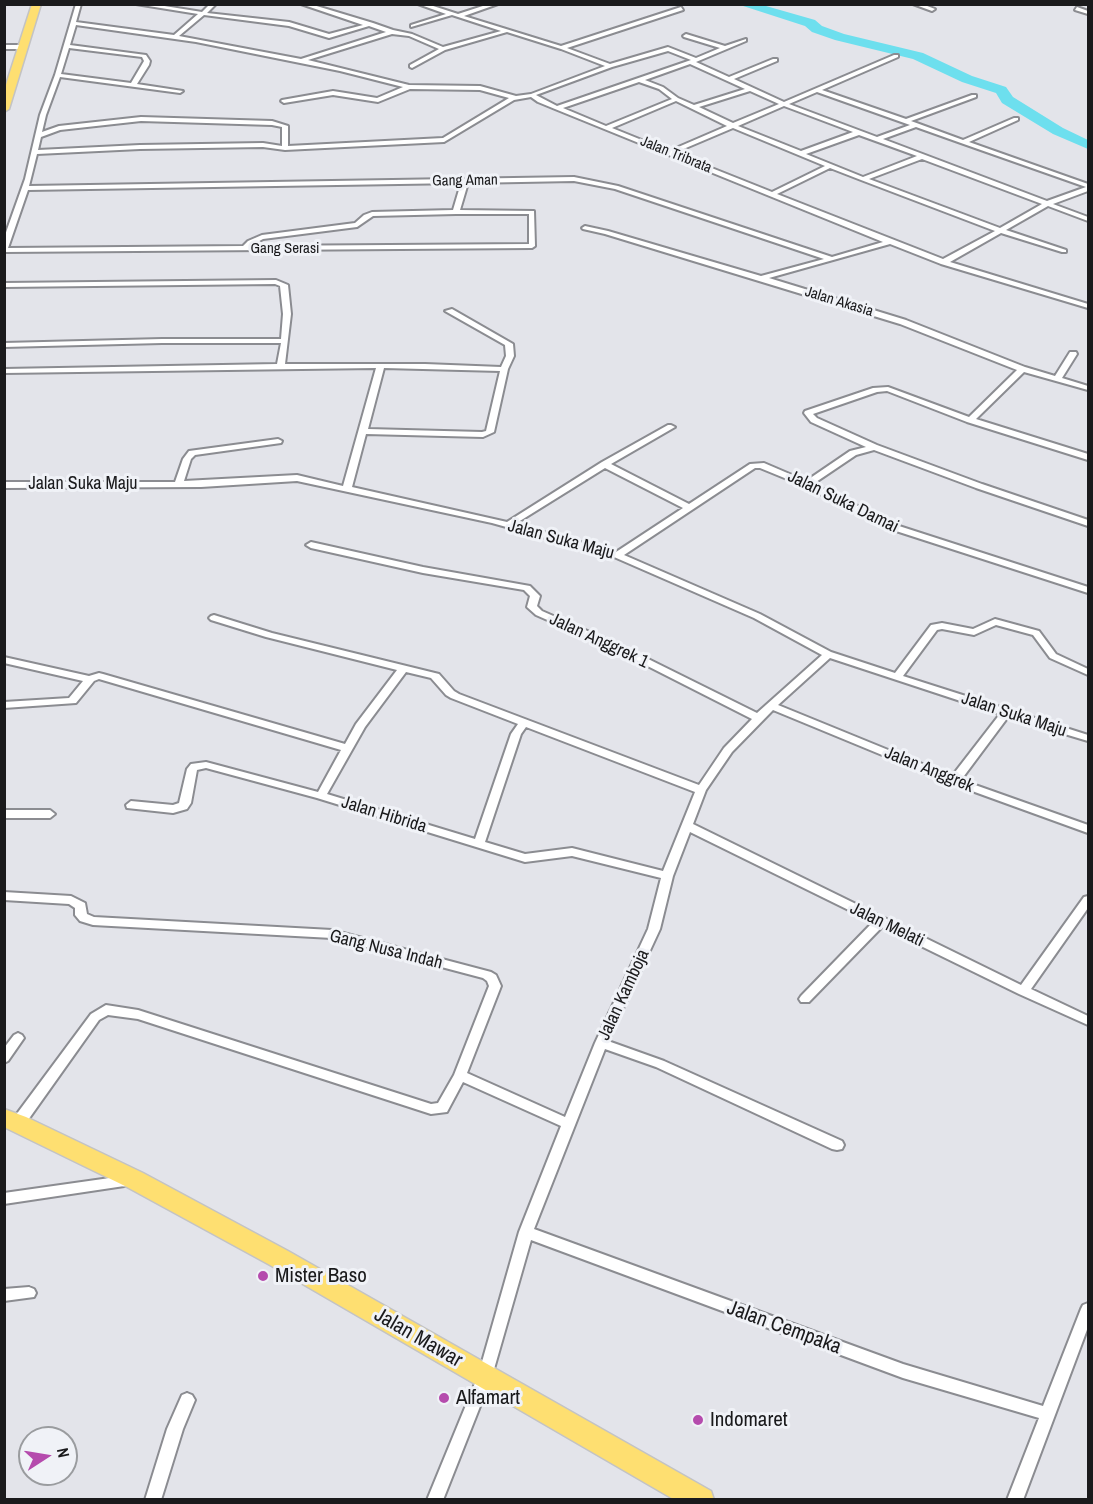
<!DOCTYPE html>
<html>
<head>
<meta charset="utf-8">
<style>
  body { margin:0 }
  #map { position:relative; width:1093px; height:1504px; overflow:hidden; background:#e3e4ea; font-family:"Archivo Narrow",sans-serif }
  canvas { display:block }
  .frame { position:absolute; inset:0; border:6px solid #1a1a1c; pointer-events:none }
  .north { position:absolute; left:18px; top:1426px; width:60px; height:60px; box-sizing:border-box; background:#f0f2f7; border:2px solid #9a9c9f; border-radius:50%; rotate:78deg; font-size:16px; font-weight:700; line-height:24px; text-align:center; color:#1a1a1c }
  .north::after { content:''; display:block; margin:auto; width:21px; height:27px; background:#b54bad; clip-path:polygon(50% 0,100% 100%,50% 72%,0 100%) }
</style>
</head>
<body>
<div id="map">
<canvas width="1093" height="1504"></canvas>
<div class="frame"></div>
<div class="north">N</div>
</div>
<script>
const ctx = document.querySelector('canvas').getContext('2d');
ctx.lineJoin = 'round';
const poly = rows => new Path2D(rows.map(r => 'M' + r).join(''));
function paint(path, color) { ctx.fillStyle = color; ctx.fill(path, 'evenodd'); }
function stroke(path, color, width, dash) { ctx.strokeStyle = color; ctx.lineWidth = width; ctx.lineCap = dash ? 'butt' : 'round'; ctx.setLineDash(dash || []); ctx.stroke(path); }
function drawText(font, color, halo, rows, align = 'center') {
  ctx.font = font + ' "Archivo Narrow",sans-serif'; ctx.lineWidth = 6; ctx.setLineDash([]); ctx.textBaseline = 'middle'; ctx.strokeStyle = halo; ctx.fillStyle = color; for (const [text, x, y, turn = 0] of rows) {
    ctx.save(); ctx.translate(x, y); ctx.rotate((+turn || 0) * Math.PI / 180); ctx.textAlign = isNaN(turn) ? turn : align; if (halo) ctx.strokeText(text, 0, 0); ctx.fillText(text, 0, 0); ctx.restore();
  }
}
const river = poly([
  [737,4,759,4,815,20,822,26,844,34,923,53,972,76,1006,87,1013,97,1063,128,1088,140,1088,149,1053,134,1002,103,996,93,962,82,913,59,835,40,812,32,805,26,737,4]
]);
const street = poly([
  [76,4,81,4,76,22,174,35,198,14,136,4,152,4,202,12,210,4,216,4,207,13,289,22,329,34,363,25,301,4,310,4,373,23,393,30,412,34,443,47,501,31,452,15,411,27,411,25,446,14,418,4,427,4,458,14,489,4,498,4,464,16,561,46,681,7,683,10,567,48,610,64,668,47,696,58,720,48,684,37,683,36,686,34,725,46,746,39,746,41,696,62,729,77,773,59,777,59,777,61,734,79,784,102,894,55,898,55,898,57,822,90,906,119,972,95,976,95,976,97,911,121,963,140,1014,118,1018,118,1018,120,969,142,1088,184,1088,191,1053,204,1088,217,1088,221,1048,206,1006,230,1066,250,1066,252,1062,252,1001,233,950,262,1088,304,1088,308,941,264,890,244,769,278,906,320,1025,367,1055,376,1070,352,1076,352,1077,354,1062,378,1088,386,1088,390,1024,372,976,419,1088,454,1088,460,967,422,887,391,877,392,813,414,817,418,877,445,982,484,1088,520,1088,526,976,488,874,450,856,455,813,484,899,526,1088,587,1088,593,893,530,804,486,760,468,755,468,624,555,760,614,831,652,895,673,931,625,942,623,973,629,995,619,1039,631,1056,654,1088,669,1088,675,1050,658,1033,635,996,625,974,635,942,629,937,630,903,676,1088,735,1088,741,1008,717,961,780,1088,825,1088,833,950,783,773,710,732,752,706,790,693,824,1021,985,1084,897,1088,896,1088,908,1031,989,1088,1016,1088,1025,1019,994,882,927,809,1002,801,1002,799,999,801,996,873,922,690,832,673,876,660,929,608,1041,664,1061,842,1141,844,1145,842,1149,837,1150,832,1149,656,1067,605,1049,534,1229,903,1364,1043,1406,1081,1309,1083,1305,1088,1303,1088,1327,1023,1500,1007,1500,1039,1418,903,1378,531,1240,492,1376,443,1500,427,1500,478,1376,519,1232,561,1126,463,1082,447,1112,431,1114,138,1019,108,1015,99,1020,23,1127,18,1128,13,1127,11,1123,13,1119,91,1014,106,1005,138,1010,431,1104,438,1103,454,1075,489,986,487,981,483,978,332,938,93,925,80,921,75,915,75,908,69,904,4,900,4,892,71,896,85,903,87,914,94,917,332,930,491,972,496,975,501,986,467,1073,565,1117,595,1043,648,929,661,878,572,856,525,862,317,798,206,768,197,770,191,803,187,809,173,813,127,808,126,805,131,801,173,805,179,803,187,769,191,764,206,762,318,792,341,750,99,679,94,681,76,703,4,708,4,702,69,698,83,681,4,663,4,657,89,676,99,673,103,674,345,744,356,724,397,670,266,637,211,620,209,618,211,616,214,615,272,633,439,674,454,691,459,694,699,785,724,748,752,719,618,651,536,615,527,607,530,596,524,590,423,573,311,548,306,545,311,542,423,567,530,586,540,596,537,606,542,611,624,647,757,713,822,655,754,618,614,557,492,523,297,481,201,487,4,488,4,482,175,482,183,459,189,451,278,439,282,441,281,443,195,455,191,459,184,481,297,475,343,486,376,368,4,373,4,369,277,364,281,343,162,343,4,347,4,343,162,339,281,339,283,314,280,286,275,284,4,287,4,283,276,280,288,285,291,314,285,364,425,364,501,367,506,356,505,345,445,311,452,309,513,344,514,356,508,369,494,432,483,437,366,434,352,487,507,522,602,462,668,425,671,425,675,427,611,464,689,504,750,464,764,463,806,481,850,451,866,447,811,422,804,413,805,411,873,388,888,387,969,417,1017,370,900,324,605,234,583,229,582,228,585,226,608,231,761,276,824,259,615,189,574,181,468,183,460,210,534,211,535,246,532,248,4,252,4,238,25,179,40,115,55,75,76,4],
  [204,15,289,26,329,38,369,26,386,32,301,59,179,36,204,15],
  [76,25,196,42,340,71,403,87,377,98,333,91,282,100,281,101,284,103,333,95,378,102,410,89,480,90,509,98,443,138,288,146,288,126,272,121,141,117,59,126,42,132,46,115,60,77,180,93,183,91,137,84,149,65,150,61,146,55,70,45,76,25],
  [507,32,561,49,605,66,531,94,516,96,480,86,409,85,308,60,392,34,409,36,439,49,410,65,410,67,412,68,445,50,507,32],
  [69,48,142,57,144,61,131,83,61,74,69,48],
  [668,51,691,60,557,106,536,95,612,67,668,51],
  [690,64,745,89,694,105,678,98,663,87,645,80,690,64],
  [639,82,659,89,672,99,606,126,563,108,639,82],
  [750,91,779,104,733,123,699,107,750,91],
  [817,92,910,125,877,137,789,104,817,92],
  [531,97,538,102,555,109,883,242,832,257,618,186,574,177,29,186,37,154,140,149,263,147,285,150,444,142,514,100,531,97],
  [676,101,727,126,669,151,612,128,676,101],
  [784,106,853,132,801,151,738,126,784,106],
  [141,121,272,125,282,127,282,146,263,143,140,145,38,150,41,137,60,130,141,121],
  [916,127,961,143,1086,187,1047,201,883,139,916,127],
  [733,128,825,166,772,192,674,153,733,128],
  [859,135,917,156,863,177,806,154,859,135],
  [922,159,1042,204,1000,228,869,179,922,159],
  [830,168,861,180,995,231,943,259,777,194,830,168],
  [461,183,453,210,372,212,364,215,355,223,262,235,248,241,243,246,8,248,28,190,461,183],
  [456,214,529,214,529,244,250,246,263,239,357,227,373,216,456,214],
  [384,368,500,371,486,431,482,432,368,429,384,368],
  [605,468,683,508,616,552,515,524,605,468],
  [830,658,1000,714,952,776,778,705,830,658],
  [406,672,431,678,446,695,451,698,518,724,511,734,475,839,327,794,365,727,406,672],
  [526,727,695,792,663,871,572,848,525,854,485,842,521,734,526,727],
  [913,4,922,4,935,9,932,11,913,4],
  [1077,7,1088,11,1088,14,1075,10,1077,7],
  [4,45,24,45,27,47,24,49,4,49,4,45],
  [4,810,50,810,55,814,50,818,4,818,4,810],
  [18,1033,22,1035,24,1038,8,1061,4,1063,4,1048,14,1035,18,1033],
  [131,1175,136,1176,138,1180,136,1184,131,1185,4,1204,4,1193,131,1175],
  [29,1287,34,1289,36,1293,34,1297,4,1301,4,1289,29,1287],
  [187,1393,192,1395,195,1400,183,1429,161,1500,145,1500,167,1429,182,1395,187,1393]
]);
const primary = poly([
  [32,4,41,4,9,109,4,112,4,91,32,4],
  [4,1109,26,1117,143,1173,288,1251,711,1491,714,1500,675,1500,270,1265,127,1187,4,1127,4,1109]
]);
const markers = [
  [263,1276,6,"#b54bad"],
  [444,1398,6,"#b54bad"],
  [698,1420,6,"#b54bad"]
];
const farStreetnames = [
  ["Jalan Tribrata",676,155,22],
  ["Gang Aman",465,181,-1],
  ["Gang Serasi",285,249],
  ["Jalan Akasia",839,302,17]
];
const streetNames = [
  ["Jalan Suka Maju",83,484],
  ["Jalan Suka Damai",843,502,26],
  ["Jalan Suka Maju",561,540,15],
  ["Jalan Anggrek 1",599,641,25],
  ["Jalan Suka Maju",1014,715,18],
  ["Jalan Anggrek",929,770,22],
  ["Jalan Hibrida",384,815,17],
  ["Jalan Melati",887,925,26],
  ["Gang Nusa Indah",386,950,14],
  ["Jalan Kamboja",624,995,-65]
];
const nearPoinames = [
  ["Mister Baso",275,1276],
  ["Alfamart",456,1398],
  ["Indomaret",710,1420]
];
const nearStreetnames = [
  ["Jalan Cempaka",784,1328,20],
  ["Jalan Mawar",418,1338,30]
];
paint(river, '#6ddfee');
stroke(street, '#8b8c91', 4);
stroke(primary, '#c3c3c4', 3);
paint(street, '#fff');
paint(primary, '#fedf71');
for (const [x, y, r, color] of markers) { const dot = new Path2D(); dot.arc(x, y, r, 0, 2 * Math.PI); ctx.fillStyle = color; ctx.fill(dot); stroke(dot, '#f0f2f7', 2); }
drawText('15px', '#1a1a1c', '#f0f2f7', farStreetnames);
drawText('18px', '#1a1a1c', '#f0f2f7', streetNames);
drawText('21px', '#1a1a1c', '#f0f2f7', nearPoinames, 'left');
drawText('21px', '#1a1a1c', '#f0f2f7', nearStreetnames);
</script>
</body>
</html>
